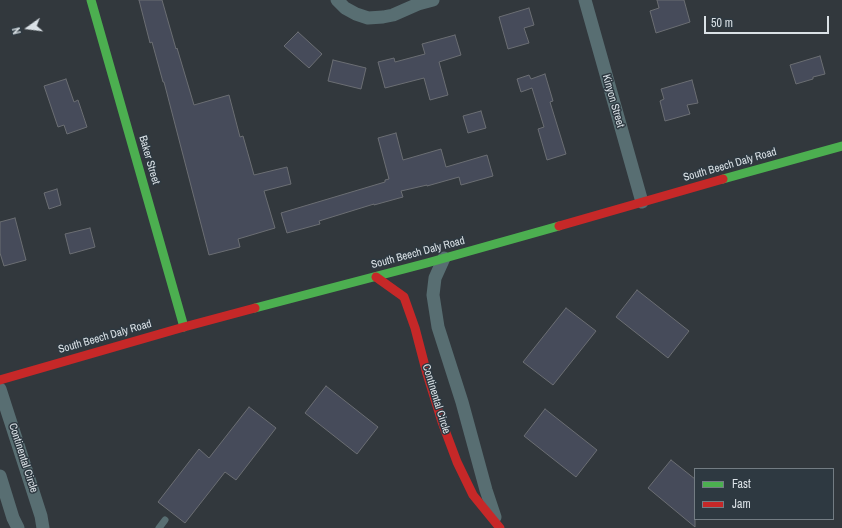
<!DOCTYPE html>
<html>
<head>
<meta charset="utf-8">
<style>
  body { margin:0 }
  #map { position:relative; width:842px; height:528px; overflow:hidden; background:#32383d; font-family:"Archivo Narrow",sans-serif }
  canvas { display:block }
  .legend { position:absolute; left:694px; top:468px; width:140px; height:52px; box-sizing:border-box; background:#2e3941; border:1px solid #737c83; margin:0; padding:5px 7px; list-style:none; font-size:12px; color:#dae1e6 }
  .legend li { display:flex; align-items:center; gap:8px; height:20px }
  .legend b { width:20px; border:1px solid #737c83 }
  .north { position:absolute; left:8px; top:8px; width:40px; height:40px; -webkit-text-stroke:3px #2e3941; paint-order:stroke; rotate:256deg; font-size:11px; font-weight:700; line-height:16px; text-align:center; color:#dae1e6 }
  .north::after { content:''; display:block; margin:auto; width:14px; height:18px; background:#dae1e6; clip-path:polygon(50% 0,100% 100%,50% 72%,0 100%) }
  .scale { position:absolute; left:704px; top:16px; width:125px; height:18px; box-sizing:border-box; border:2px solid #dae1e6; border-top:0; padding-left:5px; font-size:12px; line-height:14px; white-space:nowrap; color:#dae1e6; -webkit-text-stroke:3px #2e3941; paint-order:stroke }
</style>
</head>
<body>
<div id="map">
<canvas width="842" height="528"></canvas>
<ul class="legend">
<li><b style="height:5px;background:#4caf50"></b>Fast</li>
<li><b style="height:5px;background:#c62828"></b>Jam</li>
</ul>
<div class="north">N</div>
<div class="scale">50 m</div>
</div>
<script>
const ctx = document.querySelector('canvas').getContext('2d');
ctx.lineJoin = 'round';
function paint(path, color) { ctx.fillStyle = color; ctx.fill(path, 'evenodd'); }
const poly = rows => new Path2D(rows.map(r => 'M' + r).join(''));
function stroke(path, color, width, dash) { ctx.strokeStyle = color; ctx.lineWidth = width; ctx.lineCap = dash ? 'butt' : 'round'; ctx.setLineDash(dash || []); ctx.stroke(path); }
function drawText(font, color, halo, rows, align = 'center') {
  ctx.font = font + ' "Archivo Narrow",sans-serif'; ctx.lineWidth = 3; ctx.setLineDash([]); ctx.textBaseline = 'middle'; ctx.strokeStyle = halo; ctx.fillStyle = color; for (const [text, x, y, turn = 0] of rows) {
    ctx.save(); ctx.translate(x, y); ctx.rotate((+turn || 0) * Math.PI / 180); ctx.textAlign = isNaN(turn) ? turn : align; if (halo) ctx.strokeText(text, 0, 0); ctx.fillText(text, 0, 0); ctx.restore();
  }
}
const building = poly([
  [139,0,162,0,176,49,177,48,194,105,229,95,240,137,243,136,254,175,287,167,291,184,264,191,275,228,238,239,240,247,209,255,164,82,163,82,152,42,150,43,139,0],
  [657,0,684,0,690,22,656,33,650,11,659,8,657,0],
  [529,8,534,25,524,28,529,43,508,49,499,17,529,8],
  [298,32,322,54,309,68,284,46,298,32],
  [455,35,461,55,439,62,448,95,430,100,424,78,385,88,378,62,394,58,395,62,425,54,422,44,455,35],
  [820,56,825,74,813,77,813,79,796,84,790,65,820,56],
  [333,60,366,68,361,89,328,81,333,60],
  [545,74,553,101,550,102,566,154,547,160,538,129,544,127,532,88,521,92,517,79,529,75,531,79,545,74],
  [66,79,74,102,78,100,87,127,67,134,64,125,58,127,44,86,66,79],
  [692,80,698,103,687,105,690,114,665,121,660,101,664,99,661,89,692,80],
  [481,111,486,128,468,133,463,116,481,111],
  [396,133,403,160,441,149,446,167,487,155,493,176,461,185,459,177,427,186,427,185,401,191,403,197,374,205,374,204,319,221,320,224,287,233,281,213,385,182,385,180,389,179,378,138,396,133],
  [57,189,61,205,49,209,44,193,57,189],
  [15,218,26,260,4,266,0,253,0,222,15,218],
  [90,228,95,247,70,254,65,234,90,228],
  [637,290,689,331,668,358,616,317,637,290],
  [566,308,596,331,553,385,523,362,566,308],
  [326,386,378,427,357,454,305,413,326,386],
  [249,407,276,428,236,480,225,472,185,523,158,502,199,449,209,458,249,407],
  [545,409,597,450,576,477,524,436,545,409],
  [671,460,695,479,695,527,648,488,671,460]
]);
const lane = poly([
  [159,528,165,520]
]);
const street = poly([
  [337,0,345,8,356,14,368,18,383,17,393,15,418,4,433,0],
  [585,0,642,202],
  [444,258,435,278,433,295,438,327,462,402,486,490,495,517],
  [0,389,41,516,43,528],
  [0,476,13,518,18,528]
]);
const fast = poly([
  [91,0,184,327],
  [723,179,842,146],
  [255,308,427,263,559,226]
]);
const jam = poly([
  [559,226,723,179],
  [376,277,404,297,415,328,427,374,442,422,457,462,473,495,500,528],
  [0,380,184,327,255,308]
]);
const streetNames = [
  ["Kinyon Street",613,101,74],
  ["Baker Street",149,160,74],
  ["South Beech Daly Road",730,165,-16],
  ["South Beech Daly Road",418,253,-15],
  ["South Beech Daly Road",105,337,-16],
  ["Continental Circle",436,399,73],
  ["Continental Circle",23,458,72]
];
paint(building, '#464b5a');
stroke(building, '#6b6e73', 1);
stroke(lane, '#586e72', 7);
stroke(street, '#586e72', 13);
stroke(fast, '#4caf50', 9);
stroke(jam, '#c62828', 9);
drawText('11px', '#dae1e6', '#2e3941', streetNames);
</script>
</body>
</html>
